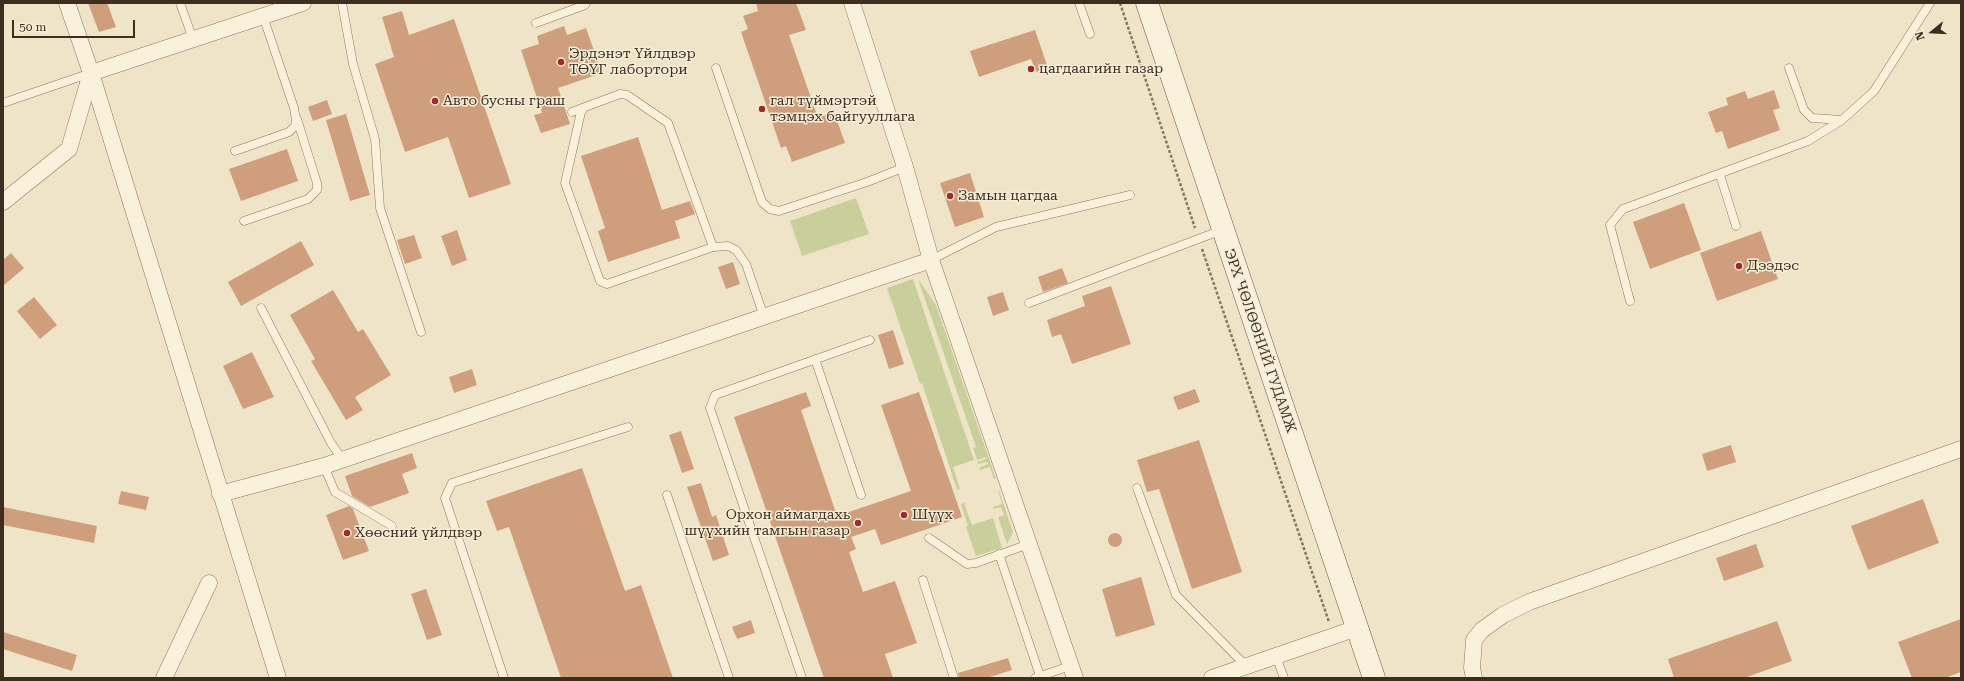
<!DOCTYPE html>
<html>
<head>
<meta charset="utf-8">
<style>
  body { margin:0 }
  #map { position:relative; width:1964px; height:681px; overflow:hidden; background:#f0e4c8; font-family:"Roboto Serif",serif }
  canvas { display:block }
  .frame { position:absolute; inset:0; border:4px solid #3d2e20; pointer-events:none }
  .north { position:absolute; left:1912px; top:12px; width:40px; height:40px; -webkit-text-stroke:3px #f7eed8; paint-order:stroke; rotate:252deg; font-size:11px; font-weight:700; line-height:16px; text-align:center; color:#3d2e20 }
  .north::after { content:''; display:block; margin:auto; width:14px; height:18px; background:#3d2e20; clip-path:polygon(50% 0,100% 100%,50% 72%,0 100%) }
  .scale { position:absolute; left:12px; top:20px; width:123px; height:18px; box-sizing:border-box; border:2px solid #3d2e20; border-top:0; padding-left:5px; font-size:12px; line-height:14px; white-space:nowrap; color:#3d2e20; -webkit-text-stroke:3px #f7eed8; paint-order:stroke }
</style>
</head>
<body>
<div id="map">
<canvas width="1964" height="681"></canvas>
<div class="frame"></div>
<div class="north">N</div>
<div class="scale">50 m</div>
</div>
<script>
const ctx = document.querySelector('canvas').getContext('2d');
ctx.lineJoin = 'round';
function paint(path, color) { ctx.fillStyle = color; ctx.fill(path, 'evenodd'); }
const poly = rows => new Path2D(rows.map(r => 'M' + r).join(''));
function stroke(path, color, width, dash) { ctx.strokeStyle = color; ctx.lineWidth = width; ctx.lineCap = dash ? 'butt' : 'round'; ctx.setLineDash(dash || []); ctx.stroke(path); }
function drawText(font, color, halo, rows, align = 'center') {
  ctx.font = font + ' "Roboto Serif",serif'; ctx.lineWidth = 3; ctx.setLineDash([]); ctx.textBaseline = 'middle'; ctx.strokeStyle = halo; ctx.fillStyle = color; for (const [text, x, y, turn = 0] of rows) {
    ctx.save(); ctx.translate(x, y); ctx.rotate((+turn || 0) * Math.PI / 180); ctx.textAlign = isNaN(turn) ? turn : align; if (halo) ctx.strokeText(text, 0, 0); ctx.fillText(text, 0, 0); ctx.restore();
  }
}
const green = poly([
  [856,198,869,234,802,256,790,221],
  [913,279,974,460,953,467,960,489,957,490,922,383,920,384,887,288],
  [918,279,936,305,996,479,994,479,990,467,980,470,979,468,988,464,987,462,978,464,977,462,986,459,986,457,977,460,973,448,976,447],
  [998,491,999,491,1013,532,1007,544,998,517,1004,515,1001,507,993,509,993,507,1002,504],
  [964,503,972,525,993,518,1002,548,976,556,966,527,968,526,961,504]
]);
const building = poly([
  [88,3,107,3,116,27,99,32],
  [756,3,796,3,806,30,789,35,818,118,834,112,845,143,792,162,786,146,781,148,741,32,748,29,743,16,758,11],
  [402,11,409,35,454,19,511,184,469,198,448,137,405,152,375,64,394,57,382,17],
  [564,26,567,35,586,28,602,73,558,88,570,124,541,133,534,115,542,113,521,50,539,44,537,36],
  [1035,30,1048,68,1036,72,1031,59,979,77,970,51],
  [1774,90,1780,108,1773,110,1780,130,1728,149,1722,131,1716,133,1708,112,1728,105,1726,98,1745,91,1748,99],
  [327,100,332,114,313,121,308,107],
  [346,114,370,195,350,201,326,120],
  [638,137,662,210,690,201,695,214,675,221,680,238,608,262,598,231,605,228,581,156],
  [287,149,298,181,241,201,229,169],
  [970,173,984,217,955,227,940,183],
  [1684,203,1701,250,1650,269,1633,222],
  [457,230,467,260,452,266,441,236],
  [1761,231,1778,279,1717,301,1700,253],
  [414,235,422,258,405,264,397,240],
  [301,241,314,265,241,306,228,282],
  [11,253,24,268,3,286,3,260],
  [733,262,740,284,726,289,718,267],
  [1062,268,1068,283,1043,292,1038,277],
  [1111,286,1131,344,1072,364,1061,334,1052,337,1047,320,1085,306,1082,296],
  [333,290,358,332,363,329,391,375,355,397,363,410,346,420,311,361,315,359,290,315],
  [1003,292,1009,310,993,316,987,297],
  [34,297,57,325,40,339,17,311],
  [893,330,904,364,889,369,878,335],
  [252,352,274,397,243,409,223,366],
  [472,369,477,385,454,393,449,377],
  [1195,389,1200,402,1178,410,1173,397],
  [806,392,811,406,801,410,837,516,911,491,881,405,919,392,962,517,881,545,875,529,851,537,856,549,849,552,863,592,895,581,917,643,885,654,893,678,824,678,734,417],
  [681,431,694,469,682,473,669,435],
  [1199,440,1242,572,1192,589,1159,489,1147,492,1137,460],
  [1731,445,1736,462,1707,471,1702,454],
  [412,453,417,468,402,474,409,493,370,507,352,496,345,476],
  [582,468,625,591,641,585,673,678,561,678,509,527,497,531,486,501],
  [701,483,712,517,716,515,729,555,713,561,687,487],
  [121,491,149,497,146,510,118,504],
  [1923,499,1939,543,1868,570,1851,526],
  [349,506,353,509,369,551,343,560,326,515],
  [3,507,97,526,94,543,3,525],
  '1108 540a7 7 0 1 1 14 0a7 7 0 1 1-14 0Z',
  [1756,544,1764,567,1724,581,1716,558],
  [1141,577,1155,625,1116,637,1102,589],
  [426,589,442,635,427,640,411,594],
  [1961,619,1961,672,1945,678,1912,678,1898,642],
  [751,620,755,633,737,639,732,627],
  [1777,621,1792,661,1744,678,1674,678,1668,659],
  [3,632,77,655,72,671,3,649],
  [1008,658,1012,670,987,678,959,678,958,673]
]);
const path = poly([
  [1120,3,1195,228],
  [1202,249,1329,622]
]);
const lane = poly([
  [180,3,193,39],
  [342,3,353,64,375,139,380,208,421,332],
  [1079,3,1090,34],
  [536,23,585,5,586,3],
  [716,68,762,202,770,209,779,211,867,182,905,167],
  [1789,68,1804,110,1812,118,1842,120,1874,91,1930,3],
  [3,103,91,73],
  [572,112,585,107],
  [235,151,289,132,295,126,296,120,294,108,263,16],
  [1720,175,1736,226],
  [244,221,308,199,317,190,317,183,297,119],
  [713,247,668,123,627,95,620,94,585,107,581,112,565,183,600,281,607,284,713,247,728,246,736,250,746,264,764,317],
  [931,260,996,227,1130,195],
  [1630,301,1610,225,1623,209,1808,141,1842,120],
  [1029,303,1222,230],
  [261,308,331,443,342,459],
  [815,359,861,495],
  [324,466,335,492,392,526],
  [1137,488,1176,595,1247,667],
  [667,495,729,678],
  [929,538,967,564,976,563,1029,544],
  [999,554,1040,676],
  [923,580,954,678],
  [1276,656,1284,678],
  [504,678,445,498,452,483,628,427],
  [802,678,710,408,715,395,870,340],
  [1035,678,1070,666]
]);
const street = poly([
  [67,3,91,73,278,678],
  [852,3,905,167,931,260,1075,678],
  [91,73,303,3],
  [3,202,69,149,91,73],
  [220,494,324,466,931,260],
  [164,678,209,583],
  [1212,678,1357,628],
  [1474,678,1472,668,1474,640,1482,630,1503,615,1529,602,1961,449]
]);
const secondary = poly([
  [1147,3,1374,678]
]);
const markers = [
  [561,62,4,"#9e2a2b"],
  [1031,69,4,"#9e2a2b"],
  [435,101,4,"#9e2a2b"],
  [762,109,4,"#9e2a2b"],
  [950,196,4,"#9e2a2b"],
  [1739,266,4,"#9e2a2b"],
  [904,515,4,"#9e2a2b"],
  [858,523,4,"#9e2a2b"],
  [347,533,4,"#9e2a2b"]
];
const poiNames = [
  ["Эрдэнэт Үйлдвэр",569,54],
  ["ТӨҮГ лабортори",569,70],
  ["цагдаагийн газар",1039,69],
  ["Авто бусны граш",443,101],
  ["гал түймэртэй",770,101],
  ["тэмцэх байгууллага",770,117],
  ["Замын цагдаа",958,196],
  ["Дээдэс",1747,266],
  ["Орхон аймагдахь",850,515,"right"],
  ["шүүхийн тамгын газар",850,531,"right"],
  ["Шүүх",912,515],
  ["Хөөсний үйлдвэр",355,533]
];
const streetNames = [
  ["ЭРХ ЧӨЛӨӨНИЙ ГУДАМЖ",1260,341,71]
];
paint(green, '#c9cf9b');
paint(building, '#cf9f7d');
stroke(lane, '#8d765c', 9);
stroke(street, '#8d765c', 17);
stroke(secondary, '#6f573f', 23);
stroke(path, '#8d765c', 2.5, [3, 2]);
stroke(lane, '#faf1dc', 8);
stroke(street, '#faf1dc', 16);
stroke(secondary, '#faf1dc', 22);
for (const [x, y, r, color] of markers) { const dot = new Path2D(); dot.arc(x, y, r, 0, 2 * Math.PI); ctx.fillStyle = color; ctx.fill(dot); stroke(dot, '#f7eed8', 1.5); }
drawText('14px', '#3d2e20', '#f7eed8', poiNames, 'left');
drawText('14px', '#3d2e20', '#f7eed8', streetNames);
</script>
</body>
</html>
